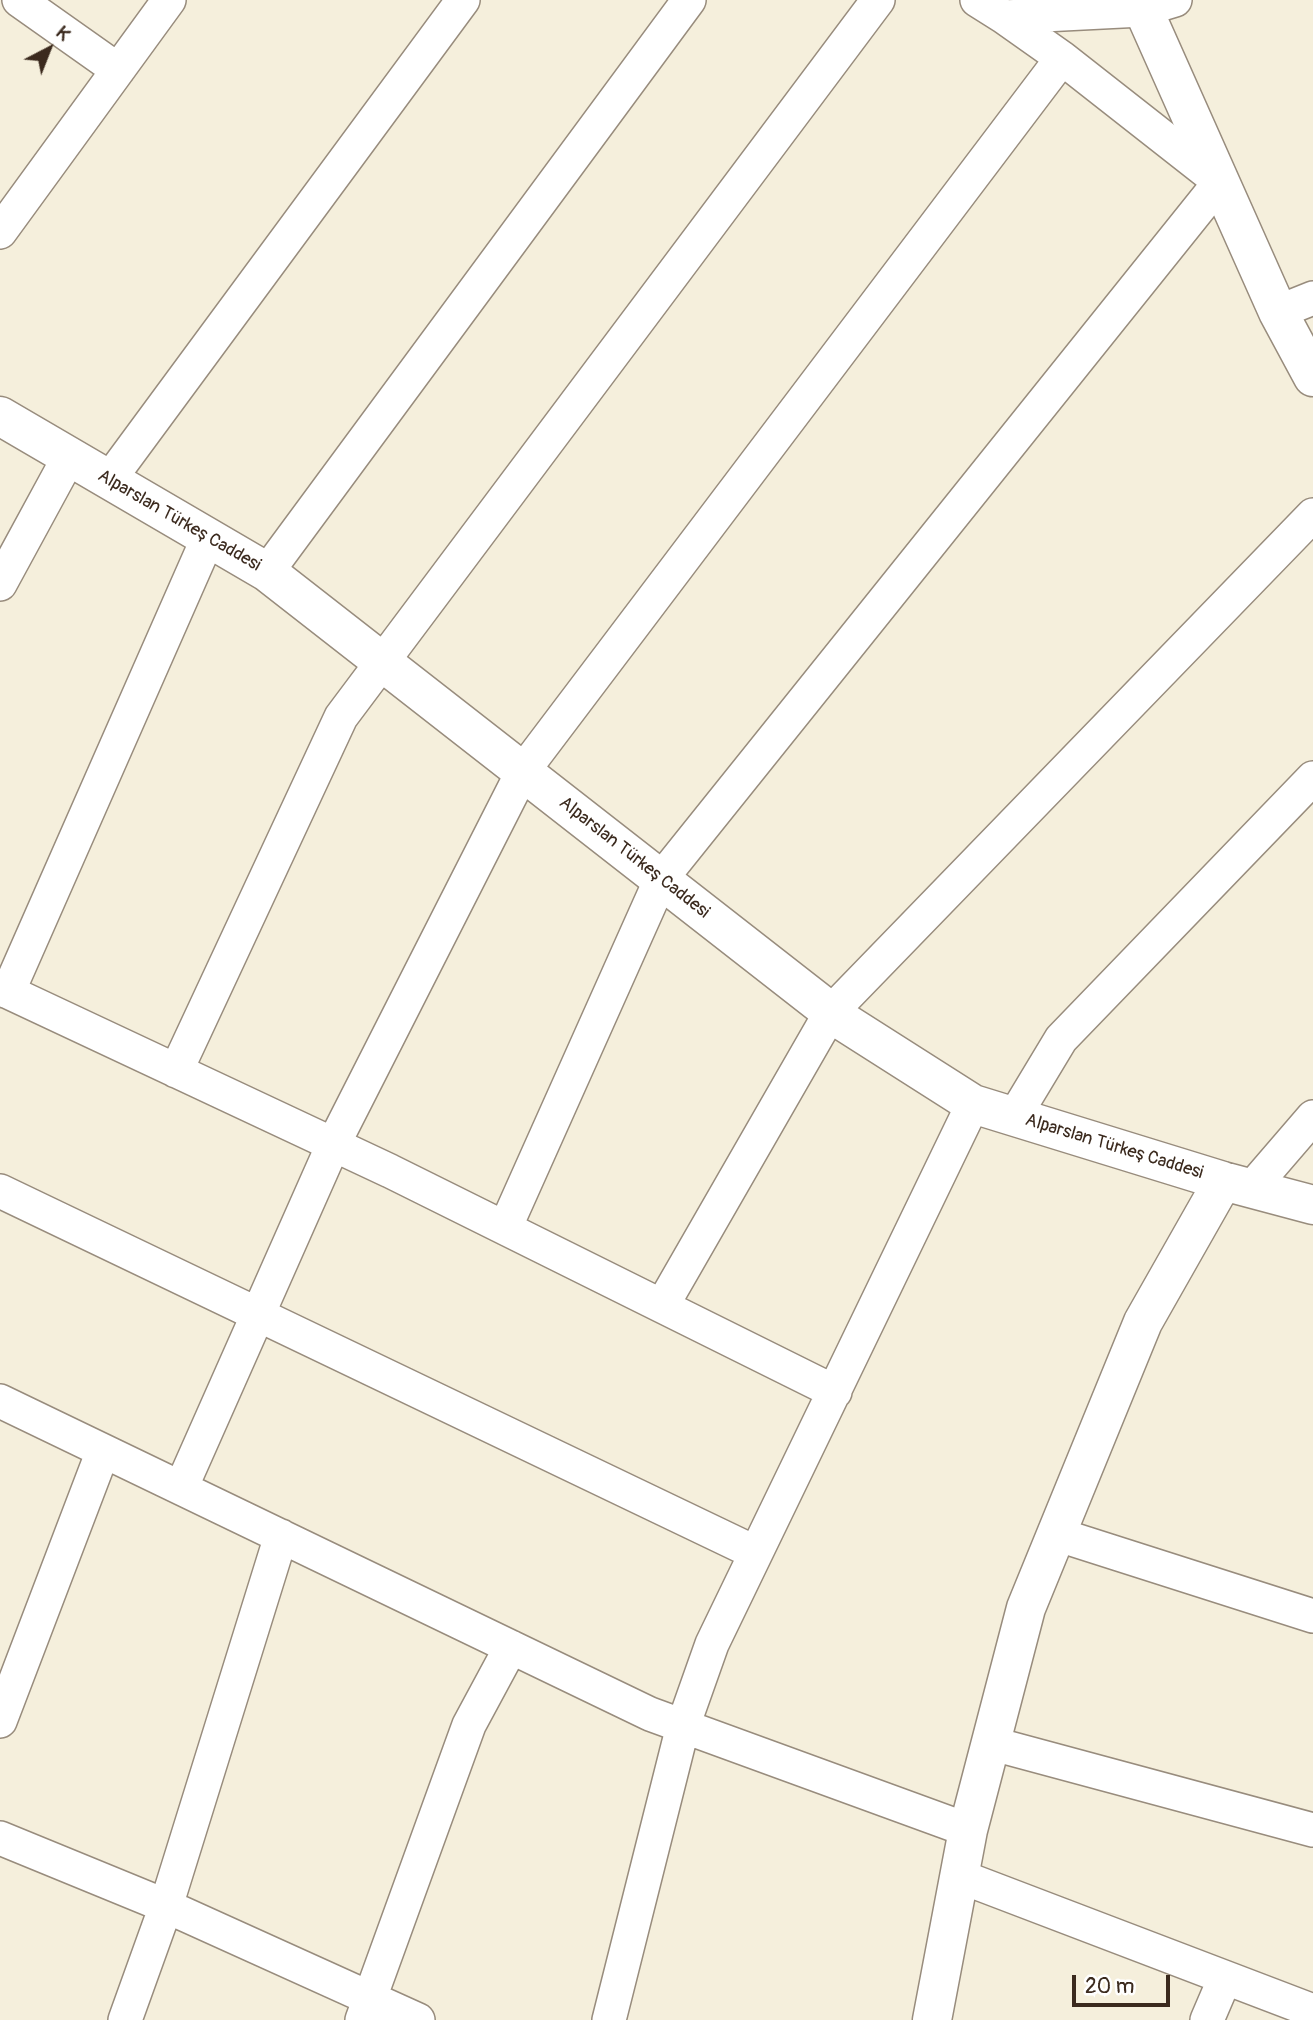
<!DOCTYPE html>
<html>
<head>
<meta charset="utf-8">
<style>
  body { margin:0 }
  #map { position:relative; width:1313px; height:2020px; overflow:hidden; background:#f5efdc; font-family:Pangolin,sans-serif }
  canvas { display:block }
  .north { position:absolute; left:14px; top:14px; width:70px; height:70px; -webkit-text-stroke:5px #fff; paint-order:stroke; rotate:42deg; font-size:19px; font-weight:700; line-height:28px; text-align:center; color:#3b2a1e }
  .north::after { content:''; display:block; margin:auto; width:24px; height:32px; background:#3b2a1e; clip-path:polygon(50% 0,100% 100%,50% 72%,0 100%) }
  .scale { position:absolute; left:1072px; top:1975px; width:98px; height:32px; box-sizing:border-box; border:4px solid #3b2a1e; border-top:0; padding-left:9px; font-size:21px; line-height:24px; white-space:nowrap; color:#3b2a1e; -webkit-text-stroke:5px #fff; paint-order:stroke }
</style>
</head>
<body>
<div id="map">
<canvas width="1313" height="2020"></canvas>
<div class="north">K</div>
<div class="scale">20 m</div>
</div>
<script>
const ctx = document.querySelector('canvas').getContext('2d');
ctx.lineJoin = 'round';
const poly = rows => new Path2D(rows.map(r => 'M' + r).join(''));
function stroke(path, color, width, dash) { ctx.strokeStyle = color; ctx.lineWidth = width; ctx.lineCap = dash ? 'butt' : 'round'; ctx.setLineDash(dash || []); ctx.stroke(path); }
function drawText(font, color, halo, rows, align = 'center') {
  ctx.font = font + ' Pangolin,sans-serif'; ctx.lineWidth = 7; ctx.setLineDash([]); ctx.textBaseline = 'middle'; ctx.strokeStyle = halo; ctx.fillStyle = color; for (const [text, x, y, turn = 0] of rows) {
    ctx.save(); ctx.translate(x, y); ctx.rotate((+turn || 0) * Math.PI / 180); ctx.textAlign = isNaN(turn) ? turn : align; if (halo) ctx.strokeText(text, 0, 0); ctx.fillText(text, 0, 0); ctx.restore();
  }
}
const street = poly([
  [19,0,118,70],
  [977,0,1004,17,1142,10,1175,0],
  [0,232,169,0],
  [1278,312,1313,298],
  [109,480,463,0],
  [267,572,689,0],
  [0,584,69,457],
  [0,988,390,1171,835,1392],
  [8,992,208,538],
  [176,1071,341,717,878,0],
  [1014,1117,1061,1039,1313,778],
  [1251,1189,1313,1117],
  [0,1191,756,1553],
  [505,1228,661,879,1220,182,1062,58,1004,17],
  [662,1306,831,1012,1313,515],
  [0,1401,650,1714,968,1830],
  [181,1488,333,1145,523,771,1062,58],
  [1056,1534,1313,1616],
  [0,1721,103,1451],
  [990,1743,1313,1830],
  [0,1838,166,1906,418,2020],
  [959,1876,1313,2011],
  [125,2020,166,1906,281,1536],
  [362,2020,469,1725,511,1647],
  [609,2020,683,1726,712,1644,973,1104],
  [1207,2020,1225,1978]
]);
const secondary = poly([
  [1139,0,1278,312,1313,377],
  [0,416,267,572,841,1020,973,1104,1223,1181,1313,1205],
  [932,2020,968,1830,1026,1608,1143,1322,1223,1181]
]);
const streetNames = [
  ["Alparslan Türkeş Caddesi",179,521,30],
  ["Alparslan Türkeş Caddesi",634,858,38],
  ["Alparslan Türkeş Caddesi",1114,1147,17]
];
stroke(street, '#988c7d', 36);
stroke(secondary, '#988c7d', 41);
stroke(street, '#fff', 33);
stroke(secondary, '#fff', 38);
drawText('18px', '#3b2a1e', '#fff', streetNames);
</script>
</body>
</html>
